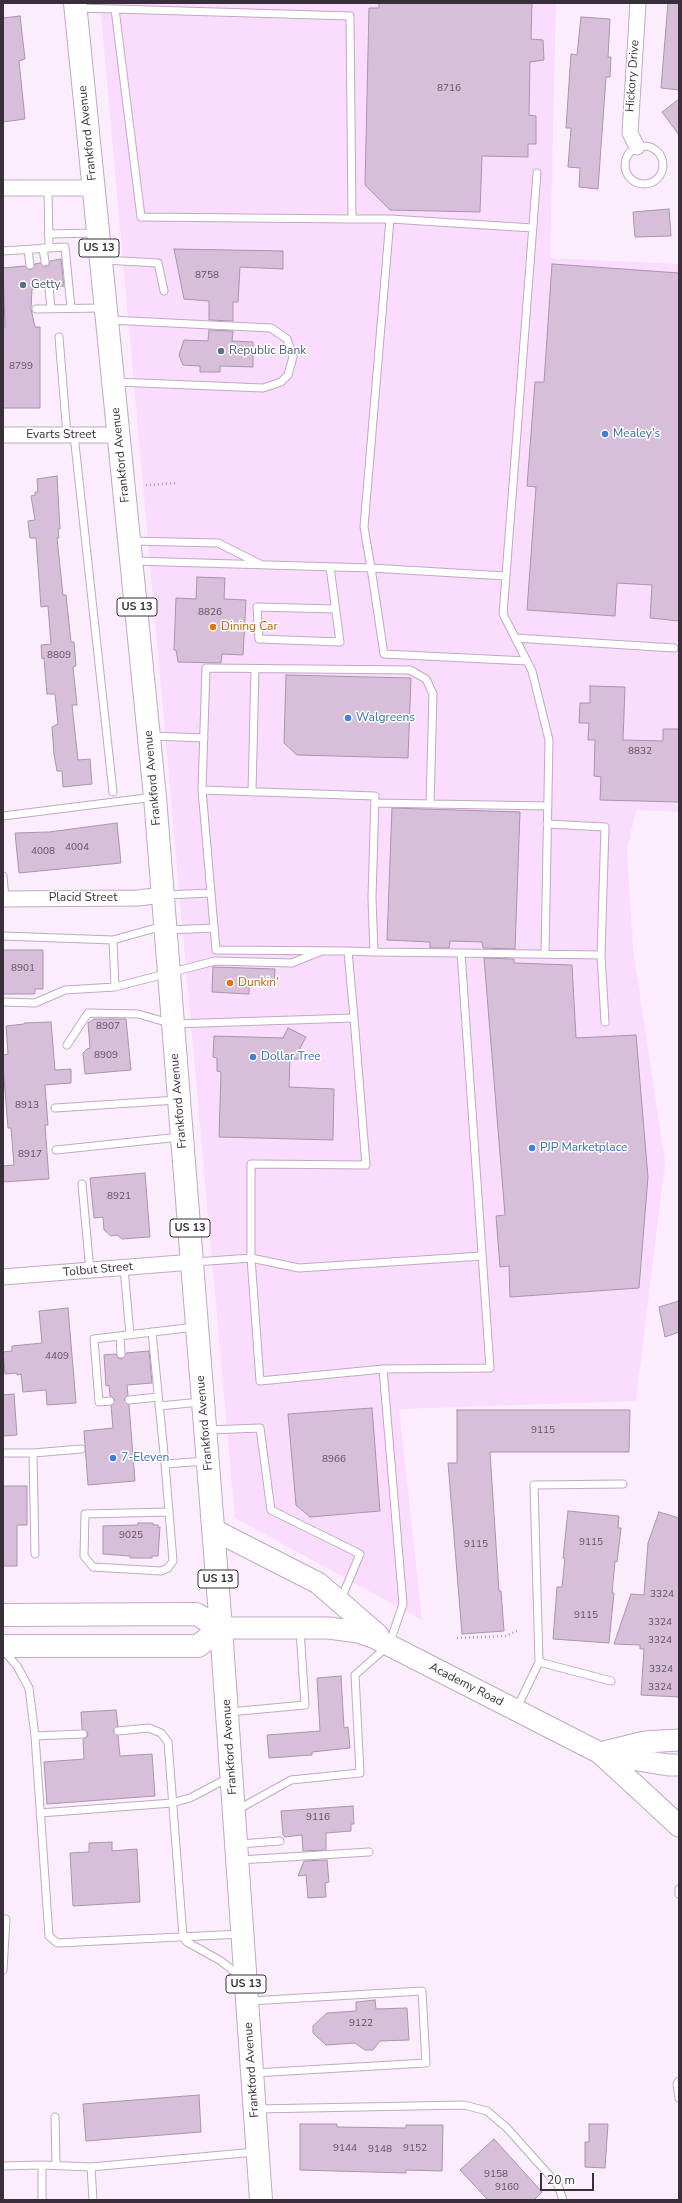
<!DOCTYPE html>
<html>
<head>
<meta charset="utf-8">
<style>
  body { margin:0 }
  #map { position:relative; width:682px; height:2203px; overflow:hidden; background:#fbedfe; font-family:"Nunito Sans",sans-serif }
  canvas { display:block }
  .frame { position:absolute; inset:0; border:4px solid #382f3a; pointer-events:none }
  .scale { position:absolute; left:540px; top:2173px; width:54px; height:18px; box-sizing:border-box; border:2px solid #382f3a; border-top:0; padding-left:5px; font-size:12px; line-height:14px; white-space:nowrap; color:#382f3a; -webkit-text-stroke:3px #fff; paint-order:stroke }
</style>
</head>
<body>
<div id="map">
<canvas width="682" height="2203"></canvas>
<div class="frame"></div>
<div class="scale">20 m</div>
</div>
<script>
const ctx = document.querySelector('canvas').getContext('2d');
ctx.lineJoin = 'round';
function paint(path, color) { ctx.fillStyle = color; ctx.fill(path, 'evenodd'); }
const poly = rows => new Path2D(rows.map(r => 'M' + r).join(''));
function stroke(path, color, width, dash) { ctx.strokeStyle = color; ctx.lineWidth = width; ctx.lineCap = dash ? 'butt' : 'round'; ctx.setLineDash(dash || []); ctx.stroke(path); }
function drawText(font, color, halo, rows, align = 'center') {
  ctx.font = font + ' "Nunito Sans",sans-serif'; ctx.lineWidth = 3; ctx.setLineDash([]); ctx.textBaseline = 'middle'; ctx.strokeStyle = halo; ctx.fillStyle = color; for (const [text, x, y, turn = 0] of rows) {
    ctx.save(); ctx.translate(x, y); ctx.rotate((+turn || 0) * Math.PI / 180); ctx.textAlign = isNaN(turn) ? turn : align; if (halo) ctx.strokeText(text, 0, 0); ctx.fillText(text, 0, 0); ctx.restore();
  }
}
const built = poly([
  [100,3,556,3,550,258,679,264,679,812,636,810,627,849,633,949,665,1162,636,1401,399,1409,422,1620,235,1518]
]);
const building = poly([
  [379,3,532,3,531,39,543,40,544,60,530,62,529,115,536,116,536,144,528,144,528,157,482,156,480,212,390,210,365,185,369,8,379,8,379,3],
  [668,3,679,3,679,90,661,88,668,3],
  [20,16,25,59,19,61,25,119,3,122,3,18,20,16],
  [581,17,610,19,608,57,611,57,610,77,606,77,598,189,579,187,580,168,568,167,571,128,566,128,571,54,577,55,581,17],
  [679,99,679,135,662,112,679,99],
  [669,209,671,236,635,237,633,212,669,209],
  [174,249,283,251,283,269,240,267,238,302,233,302,233,321,209,320,209,301,184,299,174,249],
  [61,259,64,286,54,287,49,282,44,287,32,289,31,309,35,327,40,327,40,408,3,408,3,327,5,327,3,268,25,266,31,270,35,264,40,263,46,267,50,261,61,259],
  [552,264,679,273,679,621,650,618,652,585,617,583,615,616,527,610,536,487,527,486,535,382,544,382,552,264],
  [209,330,233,331,232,341,253,342,253,367,220,366,220,372,200,372,200,366,183,365,179,355,184,340,208,341,209,330],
  [57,476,60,529,58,529,59,538,57,538,63,595,66,595,71,642,74,642,76,666,73,667,77,705,72,705,78,760,90,759,92,784,63,787,62,771,57,771,54,754,52,727,58,724,55,694,47,694,44,658,42,659,41,645,51,644,48,606,41,607,36,538,30,538,28,521,35,520,31,496,35,495,35,492,38,492,37,479,57,476],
  [197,577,225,578,224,599,246,600,243,655,222,654,221,663,178,662,176,650,174,650,176,598,196,599,197,577],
  [286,675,411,678,408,758,297,755,284,743,286,675],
  [590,686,625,687,623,740,663,741,663,729,679,729,679,802,600,800,601,777,594,776,595,740,588,740,589,723,579,723,580,703,590,703,590,686],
  [392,808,520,812,515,949,483,948,482,942,450,941,449,948,430,948,430,942,387,940,392,808],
  [117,823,121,863,19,873,15,833,49,832,117,823],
  [3,950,43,950,43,989,35,989,35,994,3,994,3,950],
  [484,958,514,959,514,963,572,965,576,1038,636,1035,648,1177,639,1288,510,1297,509,1266,500,1267,496,1216,505,1215,484,958],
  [213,967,275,969,274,985,249,984,249,994,212,992,213,967],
  [94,1019,126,1019,131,1070,85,1074,83,1053,87,1049,90,1048,88,1023,94,1019],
  [51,1022,55,1070,71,1069,71,1083,45,1085,48,1125,45,1125,49,1179,3,1182,3,1166,14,1165,11,1128,8,1128,3,1066,3,1055,8,1054,6,1026,24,1024,24,1023,51,1022],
  [288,1028,306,1037,300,1048,300,1059,290,1059,289,1087,334,1089,333,1140,219,1137,221,1072,217,1071,217,1058,213,1057,214,1036,283,1038,288,1028],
  [145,1173,150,1237,122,1239,117,1235,111,1236,104,1230,103,1217,94,1218,90,1178,145,1173],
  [679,1301,679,1332,665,1337,659,1307,679,1301],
  [68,1308,76,1403,47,1405,46,1390,23,1392,21,1374,17,1375,17,1373,5,1374,3,1352,12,1351,12,1346,42,1343,39,1311,68,1308],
  [149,1351,152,1383,127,1385,128,1395,124,1400,129,1405,135,1481,88,1485,84,1431,113,1428,111,1406,115,1400,110,1396,109,1385,106,1386,104,1355,116,1354,118,1358,122,1359,126,1353,149,1351],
  [14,1394,17,1435,3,1436,3,1395,14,1394],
  [372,1408,380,1511,310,1517,296,1505,288,1414,372,1408],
  [457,1410,630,1410,629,1452,490,1452,499,1591,501,1591,504,1631,462,1634,448,1463,457,1463,457,1410],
  [3,1486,27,1486,27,1525,17,1525,17,1566,3,1566,3,1486],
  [568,1511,619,1516,618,1528,621,1528,617,1562,615,1561,612,1593,614,1593,609,1643,553,1639,557,1587,562,1587,565,1558,563,1558,568,1511],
  [659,1512,679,1518,679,1697,641,1695,644,1649,640,1649,640,1645,614,1644,631,1594,644,1595,648,1543,659,1512],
  [138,1523,153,1523,153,1525,158,1525,158,1528,160,1527,158,1556,152,1556,152,1558,130,1558,130,1556,103,1554,103,1526,138,1525,138,1523],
  [341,1676,344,1728,348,1727,350,1748,312,1752,312,1755,269,1758,267,1735,320,1731,317,1678,341,1676],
  [116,1710,118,1726,113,1731,118,1736,120,1756,152,1754,155,1796,47,1804,44,1762,84,1759,83,1739,87,1737,88,1733,82,1729,81,1712,116,1710],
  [353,1806,354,1824,351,1824,351,1831,326,1833,326,1850,303,1851,302,1835,285,1837,283,1835,281,1811,353,1806],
  [112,1842,112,1851,137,1849,140,1902,73,1906,70,1853,89,1852,89,1843,112,1842],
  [327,1860,329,1882,325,1883,326,1897,308,1898,306,1875,298,1876,304,1861,327,1860],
  [375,2000,376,2009,407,2008,409,2040,380,2041,373,2050,365,2050,355,2043,326,2045,313,2033,313,2026,327,2013,356,2011,356,2002,375,2000],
  [199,2095,201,2132,86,2141,83,2104,199,2095],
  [300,2124,337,2124,337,2127,406,2128,406,2125,443,2125,442,2171,406,2170,406,2173,300,2170,300,2124],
  [589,2124,608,2124,605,2168,585,2167,585,2142,589,2142,589,2124],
  [494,2139,542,2192,534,2200,488,2200,460,2170,494,2139]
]);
const path = poly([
  [146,485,176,483],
  [457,1638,505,1636,517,1631]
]);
const service = poly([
  [77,8,115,9],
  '625 165a19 19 0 1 1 38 0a19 19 0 1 1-38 0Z',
  [537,173,503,614,532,671,549,740,545,954],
  [48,188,49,248],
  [352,219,350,16,115,9,141,217,352,219,390,219],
  [48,234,96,233],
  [43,248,45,262],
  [28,250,30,265],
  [3,251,65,247,71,308],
  [103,260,158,263,164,291],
  [49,287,51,309],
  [36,309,103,308],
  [110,320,271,328,287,339,293,357,288,375,281,382,263,388,116,382],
  [59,337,67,435],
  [74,435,113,792],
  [131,541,218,543,260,564],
  [133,561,371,568,364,527,390,219,533,228],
  [330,567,340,642,259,639,257,607,335,609],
  [506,576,371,568,384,654,527,661],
  [515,638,674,648],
  [152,736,204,738],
  [202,790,206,668,410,670,426,679,433,694,430,804],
  [252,792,255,669],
  [375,803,548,806],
  [3,816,154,797],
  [547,824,605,827,601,955],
  [3,876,5,899],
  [165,895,211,893],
  [168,930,214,928],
  [3,936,113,940,163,926],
  [113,940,115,987],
  [374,952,372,898,375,796,202,790,216,950,348,951,374,952,461,953],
  [3,1002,35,1003,65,990,115,987,215,961,292,963,319,952],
  [354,1018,366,1165,251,1164,251,1258,260,1381,383,1369,490,1368,461,953,601,955,605,1022],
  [67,1045,88,1013,138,1014,173,1024,354,1018,348,951],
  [55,1108,177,1100],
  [56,1150,180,1137],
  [82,1184,90,1271],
  [195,1262,251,1258,299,1268,482,1256],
  [124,1268,130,1335],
  [152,1332,165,1464,169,1512,173,1561,168,1568,161,1571,93,1567,84,1556,85,1514,169,1512],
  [120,1336,121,1354],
  [129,1400,158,1397],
  [110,1401,99,1402,94,1339,195,1327],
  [159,1406,201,1402],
  [208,1430,260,1428,271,1510,360,1554,341,1599],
  [3,1453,33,1453,35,1554],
  [33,1453,81,1449],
  [165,1464,206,1461],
  [4,1651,17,1666,29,1688,35,1736],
  [539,1662,611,1681],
  [517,1708,539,1662,534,1485,623,1484],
  [229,1712,305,1705,300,1630],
  [118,1731,149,1728,161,1733,168,1742,183,1937,187,1942,221,1961,241,1977],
  [83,1734,35,1736,49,1936,57,1943,241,1934],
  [237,1810,291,1780,360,1773,355,1675,389,1645,403,1604,383,1369],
  [40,1813,172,1803,190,1798,228,1778],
  [239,1844,280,1841],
  [240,1860,369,1852],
  [679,1889,679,1894],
  [3,1919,6,1919,3,1970],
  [249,2001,422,1991,426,2063,254,2073],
  [679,2081,677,2084,679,2098],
  [257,2109,464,2105,487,2111,507,2128,558,2185,563,2200],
  [55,2117,56,2165],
  [3,2166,42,2165],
  [91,2167,93,2200],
  [42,2200,42,2165,91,2167,255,2152]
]);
const minor = poly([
  [637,147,630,133,638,3],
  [3,188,93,188],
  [3,435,119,435],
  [3,899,138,898,163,895],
  [3,1277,193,1262]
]);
const secondary = poly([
  [214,1530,318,1583,378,1635],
  [221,1628,329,1628,358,1632,373,1637,600,1753,679,1826],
  [600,1753,645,1742,679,1740],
  [608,1755,668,1765,679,1765]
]);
const primary = poly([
  [75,3,155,797,221,1628,261,2200]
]);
const motorway = poly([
  [3,1615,196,1614,221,1628,198,1646,3,1646]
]);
const markers = [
  [23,285,4,"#5c6f8a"],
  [221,351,4,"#5c6f8a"],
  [605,434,4,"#3f7fe0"],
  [213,627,4,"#e8710a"],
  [348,718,4,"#3f7fe0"],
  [230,983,4,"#e8710a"],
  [253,1057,4,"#3f7fe0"],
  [532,1148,4,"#3f7fe0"],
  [113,1458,4,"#3f7fe0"]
];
const numberNames = [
  ["8716",449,89],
  ["8758",207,276],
  ["8799",21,367],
  ["8826",210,613],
  ["8809",59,656],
  ["8832",640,752],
  ["4004",77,848],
  ["4008",43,852],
  ["8901",23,969],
  ["8907",108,1027],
  ["8909",106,1056],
  ["8913",27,1106],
  ["8917",30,1155],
  ["8921",119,1197],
  ["4409",57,1357],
  ["9115",543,1431],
  ["8966",334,1460],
  ["9025",131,1536],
  ["9115",591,1543],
  ["9115",476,1545],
  ["3324",662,1595],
  ["9115",586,1616],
  ["3324",660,1623],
  ["3324",660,1641],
  ["3324",661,1670],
  ["3324",660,1688],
  ["9116",318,1818],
  ["9122",361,2024],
  ["9144",345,2149],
  ["9152",415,2149],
  ["9148",380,2150],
  ["9158",496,2175],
  ["9160",507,2188]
];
const shields = [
  [99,248,40],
  [137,607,40],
  [190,1228,40],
  [218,1579,40],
  [246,1984,40]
];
const shieldNames = [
  ["US 13",99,248],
  ["US 13",137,607],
  ["US 13",190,1228],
  ["US 13",218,1579],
  ["US 13",246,1984]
];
const streetNames = [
  ["Hickory Drive",633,76,-86],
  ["Frankford Avenue",88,133,-96],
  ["Evarts Street",61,435],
  ["Frankford Avenue",121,455,-96],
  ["Frankford Avenue",153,778,-95],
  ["Placid Street",83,898],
  ["Frankford Avenue",179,1101,-95],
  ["Tolbut Street",98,1270,-5],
  ["Frankford Avenue",205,1423,-95],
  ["Academy Road",466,1685,27],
  ["Frankford Avenue",230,1747,-94],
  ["Frankford Avenue",252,2070,-94]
];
const serviceNames = [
  ["Getty",31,285],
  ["Republic Bank",229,351]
];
const shopNames = [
  ["Mealey's",613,434],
  ["Walgreens",356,718],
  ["Dollar Tree",261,1057],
  ["PJP Marketplace",540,1148],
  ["7-Eleven",121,1458]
];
const foodNames = [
  ["Dining Car",221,627],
  ["Dunkin'",238,983]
];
paint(built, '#fadcfe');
paint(building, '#d7bfda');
stroke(building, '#aa94ae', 1);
stroke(service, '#c0a9c4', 9);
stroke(minor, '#c0a9c4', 17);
stroke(secondary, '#c0a9c4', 23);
stroke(primary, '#c0a9c4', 24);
stroke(motorway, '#c0a9c4', 24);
stroke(path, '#a99dac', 2.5, [1, 3]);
stroke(service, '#fff', 7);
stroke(minor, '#fff', 15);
stroke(secondary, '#fff', 21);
stroke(primary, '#fff', 22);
stroke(motorway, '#fff', 22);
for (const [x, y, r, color] of markers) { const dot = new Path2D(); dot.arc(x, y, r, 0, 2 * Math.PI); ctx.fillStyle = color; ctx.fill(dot); stroke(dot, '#fff', 1.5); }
drawText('10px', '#605362', null, numberNames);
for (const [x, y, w] of shields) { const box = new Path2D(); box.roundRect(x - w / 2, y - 9, w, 18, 3); ctx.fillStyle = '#fff'; ctx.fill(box); stroke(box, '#382f3a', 1); }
drawText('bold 11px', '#382f3a', null, shieldNames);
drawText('12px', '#382f3a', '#fff', streetNames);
drawText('12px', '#4e5e75', '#fff', serviceNames, 'left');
drawText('12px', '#366cbe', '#fff', shopNames, 'left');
drawText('12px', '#c56008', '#fff', foodNames, 'left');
</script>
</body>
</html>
